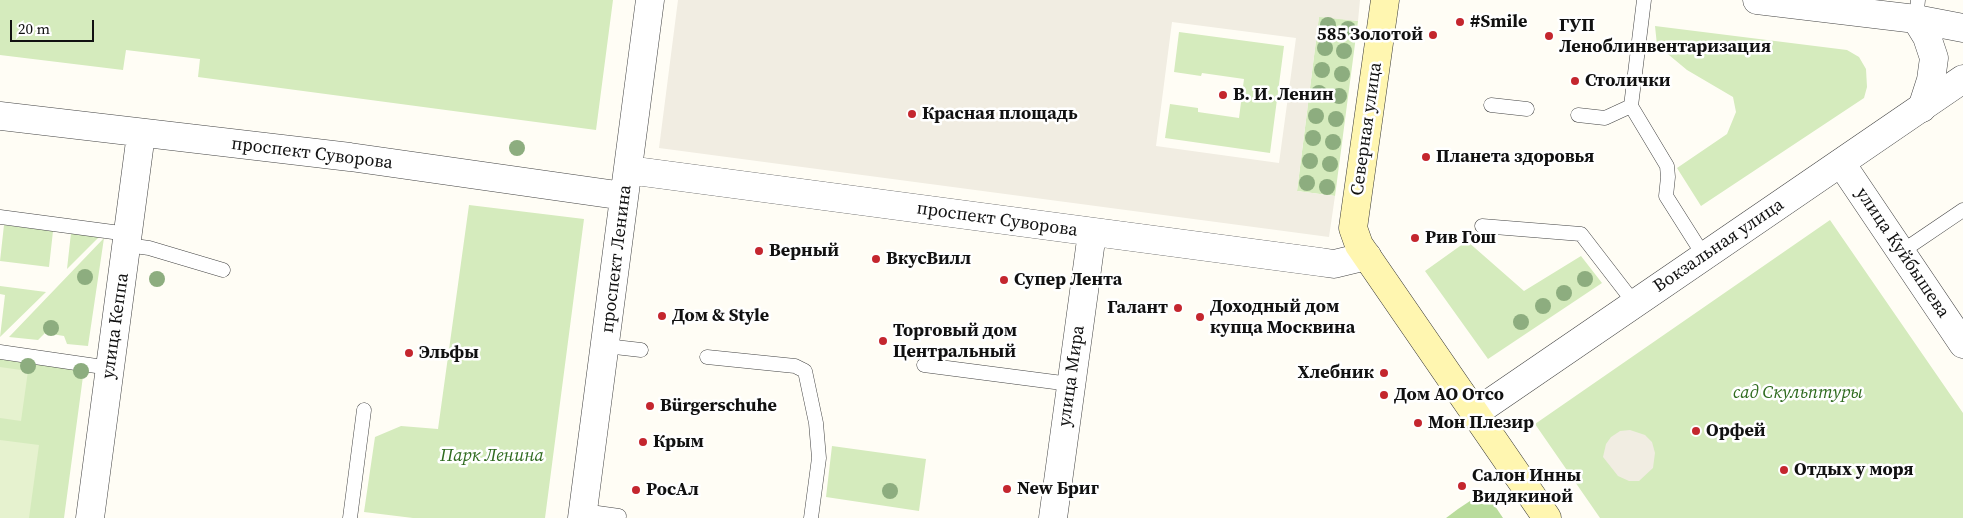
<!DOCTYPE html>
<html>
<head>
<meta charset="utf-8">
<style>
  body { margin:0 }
  #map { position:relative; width:1963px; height:518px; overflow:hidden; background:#fffdf5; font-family:"Source Serif 4",serif }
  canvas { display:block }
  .scale { position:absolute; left:10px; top:20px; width:84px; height:22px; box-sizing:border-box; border:2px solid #111; border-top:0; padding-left:6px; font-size:15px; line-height:18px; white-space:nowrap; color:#111; -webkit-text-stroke:4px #fff; paint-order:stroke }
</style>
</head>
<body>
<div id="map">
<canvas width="1963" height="518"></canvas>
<div class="scale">20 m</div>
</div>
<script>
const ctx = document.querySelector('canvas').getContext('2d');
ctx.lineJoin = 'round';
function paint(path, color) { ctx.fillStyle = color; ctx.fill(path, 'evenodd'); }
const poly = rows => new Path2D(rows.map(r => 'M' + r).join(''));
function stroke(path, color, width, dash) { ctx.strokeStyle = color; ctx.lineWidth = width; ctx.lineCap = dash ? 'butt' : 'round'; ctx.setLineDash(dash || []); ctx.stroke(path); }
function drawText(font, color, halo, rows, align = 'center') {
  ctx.font = font + ' "Source Serif 4",serif'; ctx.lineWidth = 5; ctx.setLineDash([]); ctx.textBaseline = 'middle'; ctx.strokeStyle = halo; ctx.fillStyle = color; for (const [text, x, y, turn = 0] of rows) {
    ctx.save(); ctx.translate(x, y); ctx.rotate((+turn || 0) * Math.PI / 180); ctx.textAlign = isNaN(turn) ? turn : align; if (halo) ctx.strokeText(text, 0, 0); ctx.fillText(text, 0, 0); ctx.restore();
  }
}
const green = poly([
  [0,0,613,0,596,130,198,77,200,59,126,50,123,70,0,55],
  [1319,16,1358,21,1335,196,1297,191],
  [1655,26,1847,50,1859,57,1866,69,1867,87,1864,98,1701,206,1677,168,1727,134,1736,112,1733,97,1687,70,1657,45],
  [1179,32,1284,46,1270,153,1165,138,1170,104,1198,108,1198,112,1239,118,1244,79,1202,73,1201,76,1174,72],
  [469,205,584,219,545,518,413,518,364,512,375,437,401,426,438,429],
  [1830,220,1963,413,1963,518,1600,518,1535,424],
  [4,225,53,231,49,267,0,261],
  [71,233,100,236,67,269],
  [104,238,88,346,67,344,64,336,45,333,38,340,9,337],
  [1467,241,1524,291,1581,256,1602,283,1488,359,1425,271],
  [0,286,46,292,0,337,5,295,0,294],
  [0,358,84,369,64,518,0,518],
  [832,446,926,459,919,511,826,497]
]);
const forest = poly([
  [1485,491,1503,518,1446,518,1458,509]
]);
const pitch = poly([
  [0,367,28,371,21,421,0,418],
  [0,440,39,445,29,518,0,518]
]);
const plaza = poly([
  [678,0,1360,0,1358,21,1319,17,1297,191,1335,196,1329,237,659,148],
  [1172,22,1296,38,1279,163,1156,146],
  [1630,430,1645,435,1652,442,1655,453,1653,468,1639,481,1629,481,1618,476,1603,457,1606,444,1611,437,1620,431]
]);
const service = poly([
  [1916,19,1918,0],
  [1491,105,1527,109],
  [1631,106,1667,166,1668,177,1666,196,1704,256],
  [1578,115,1605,118,1631,106,1644,0],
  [0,217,128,234],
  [1482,226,1581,234,1635,304],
  [127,245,149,248,223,270],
  [1901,252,1963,210],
  [606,346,641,350],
  [0,352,110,368],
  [707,357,795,366,805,371,816,423,819,458,811,518],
  [924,365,1070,384],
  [583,511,619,516],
  [350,518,364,410]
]);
const minor = poly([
  [1757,0,1916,19,1963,28],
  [1916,19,1927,37,1934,58,1931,80,1922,108],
  [0,116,350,157,624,196],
  [1841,163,1963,344],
  [628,170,1320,262,1334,264,1367,256],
  [90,518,141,134],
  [582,518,650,0],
  [1053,518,1092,233]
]);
const tertiary = poly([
  [1475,413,1963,79]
]);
const secondary = poly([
  [1385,0,1353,228,1359,245,1547,518]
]);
const trees = [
  [1328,25],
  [1348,29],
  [1325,48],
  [1344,51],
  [1322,70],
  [1342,74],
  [1319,93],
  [1339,96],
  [1316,116],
  [1336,119],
  [1313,138],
  [1333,142],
  [517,148],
  [1310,161],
  [1330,164],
  [1307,183],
  [1327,187],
  [85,277],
  [157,279],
  [1585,279],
  [1564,293],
  [1543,306],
  [1521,322],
  [51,328],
  [28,366],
  [81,371],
  [890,491]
];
const markers = [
  [1460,22,5,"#c4262e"],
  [1433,35,5,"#c4262e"],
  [1549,36,5,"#c4262e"],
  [1575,81,5,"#c4262e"],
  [1223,95,5,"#c4262e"],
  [912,114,5,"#c4262e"],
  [1426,157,5,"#c4262e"],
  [1415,238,5,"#c4262e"],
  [759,251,5,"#c4262e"],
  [876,259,5,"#c4262e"],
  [1004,280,5,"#c4262e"],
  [1178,308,5,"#c4262e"],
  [662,316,5,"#c4262e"],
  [1200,317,5,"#c4262e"],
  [883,341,5,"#c4262e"],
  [409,353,5,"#c4262e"],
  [1384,373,5,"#c4262e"],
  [1384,395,5,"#c4262e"],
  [650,406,5,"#c4262e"],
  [1418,423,5,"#c4262e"],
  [1696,431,5,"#c4262e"],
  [643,442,5,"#c4262e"],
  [1784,470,5,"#c4262e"],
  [1462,486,5,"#c4262e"],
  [1007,489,5,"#c4262e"],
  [636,490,5,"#c4262e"]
];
const poiNames = [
  ["#Smile",1470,22],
  ["ГУП",1559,26],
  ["Леноблинвентаризация",1559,47],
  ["585 Золотой",1423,35,"right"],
  ["Столички",1585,81],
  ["В. И. Ленин",1233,95],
  ["Красная площадь",922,114],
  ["Планета здоровья",1436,157],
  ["Рив Гош",1425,238],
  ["Верный",769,251],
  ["ВкусВилл",886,259],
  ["Супер Лента",1014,280],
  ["Доходный дом",1210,307],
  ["купца Москвина",1210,328],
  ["Галант",1168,308,"right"],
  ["Дом & Style",672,316],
  ["Торговый дом",893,331],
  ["Центральный",893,352],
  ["Эльфы",419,353],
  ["Хлебник",1374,373,"right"],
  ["Дом АО Отсо",1394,395],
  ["Bürgerschuhe",660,406],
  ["Мон Плезир",1428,423],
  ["Орфей",1706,431],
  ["Крым",653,442],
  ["Отдых у моря",1794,470],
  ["Салон Инны",1472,476],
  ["Видякиной",1472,497],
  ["New Бриг",1017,489],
  ["РосАл",646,490]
];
const streetNames = [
  ["Северная улица",1367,129,-82],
  ["проспект Суворова",312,154,7],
  ["проспект Суворова",997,220,8],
  ["Вокзальная улица",1719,246,-34],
  ["улица Куйбышева",1902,253,56],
  ["проспект Ленина",617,259,-83],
  ["улица Кеппа",116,326,-82],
  ["улица Мира",1072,376,-82]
];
const parkNames = [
  ["сад Скульптуры",1798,393],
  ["Парк Ленина",492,456]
];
paint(green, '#d5ebbd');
paint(forest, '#b9dc9c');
paint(pitch, '#e6f2cf');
paint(plaza, '#f1ede2');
stroke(service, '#444', 15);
stroke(minor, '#444', 29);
stroke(tertiary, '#444', 29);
stroke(secondary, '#333', 29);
stroke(service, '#fff', 14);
stroke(minor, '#fff', 28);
stroke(tertiary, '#fff', 28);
stroke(secondary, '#fff6b0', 28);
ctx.fillStyle = '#8dad7f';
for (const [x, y] of trees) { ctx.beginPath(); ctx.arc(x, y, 8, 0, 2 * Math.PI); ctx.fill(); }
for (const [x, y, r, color] of markers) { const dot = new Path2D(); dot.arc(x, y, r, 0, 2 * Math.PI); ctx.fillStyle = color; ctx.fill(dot); stroke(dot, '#fff', 2); }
drawText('bold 18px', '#111', '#fff', poiNames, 'left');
drawText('18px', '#111', '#fff', streetNames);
drawText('italic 18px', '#2f6b1f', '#fff', parkNames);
</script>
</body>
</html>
